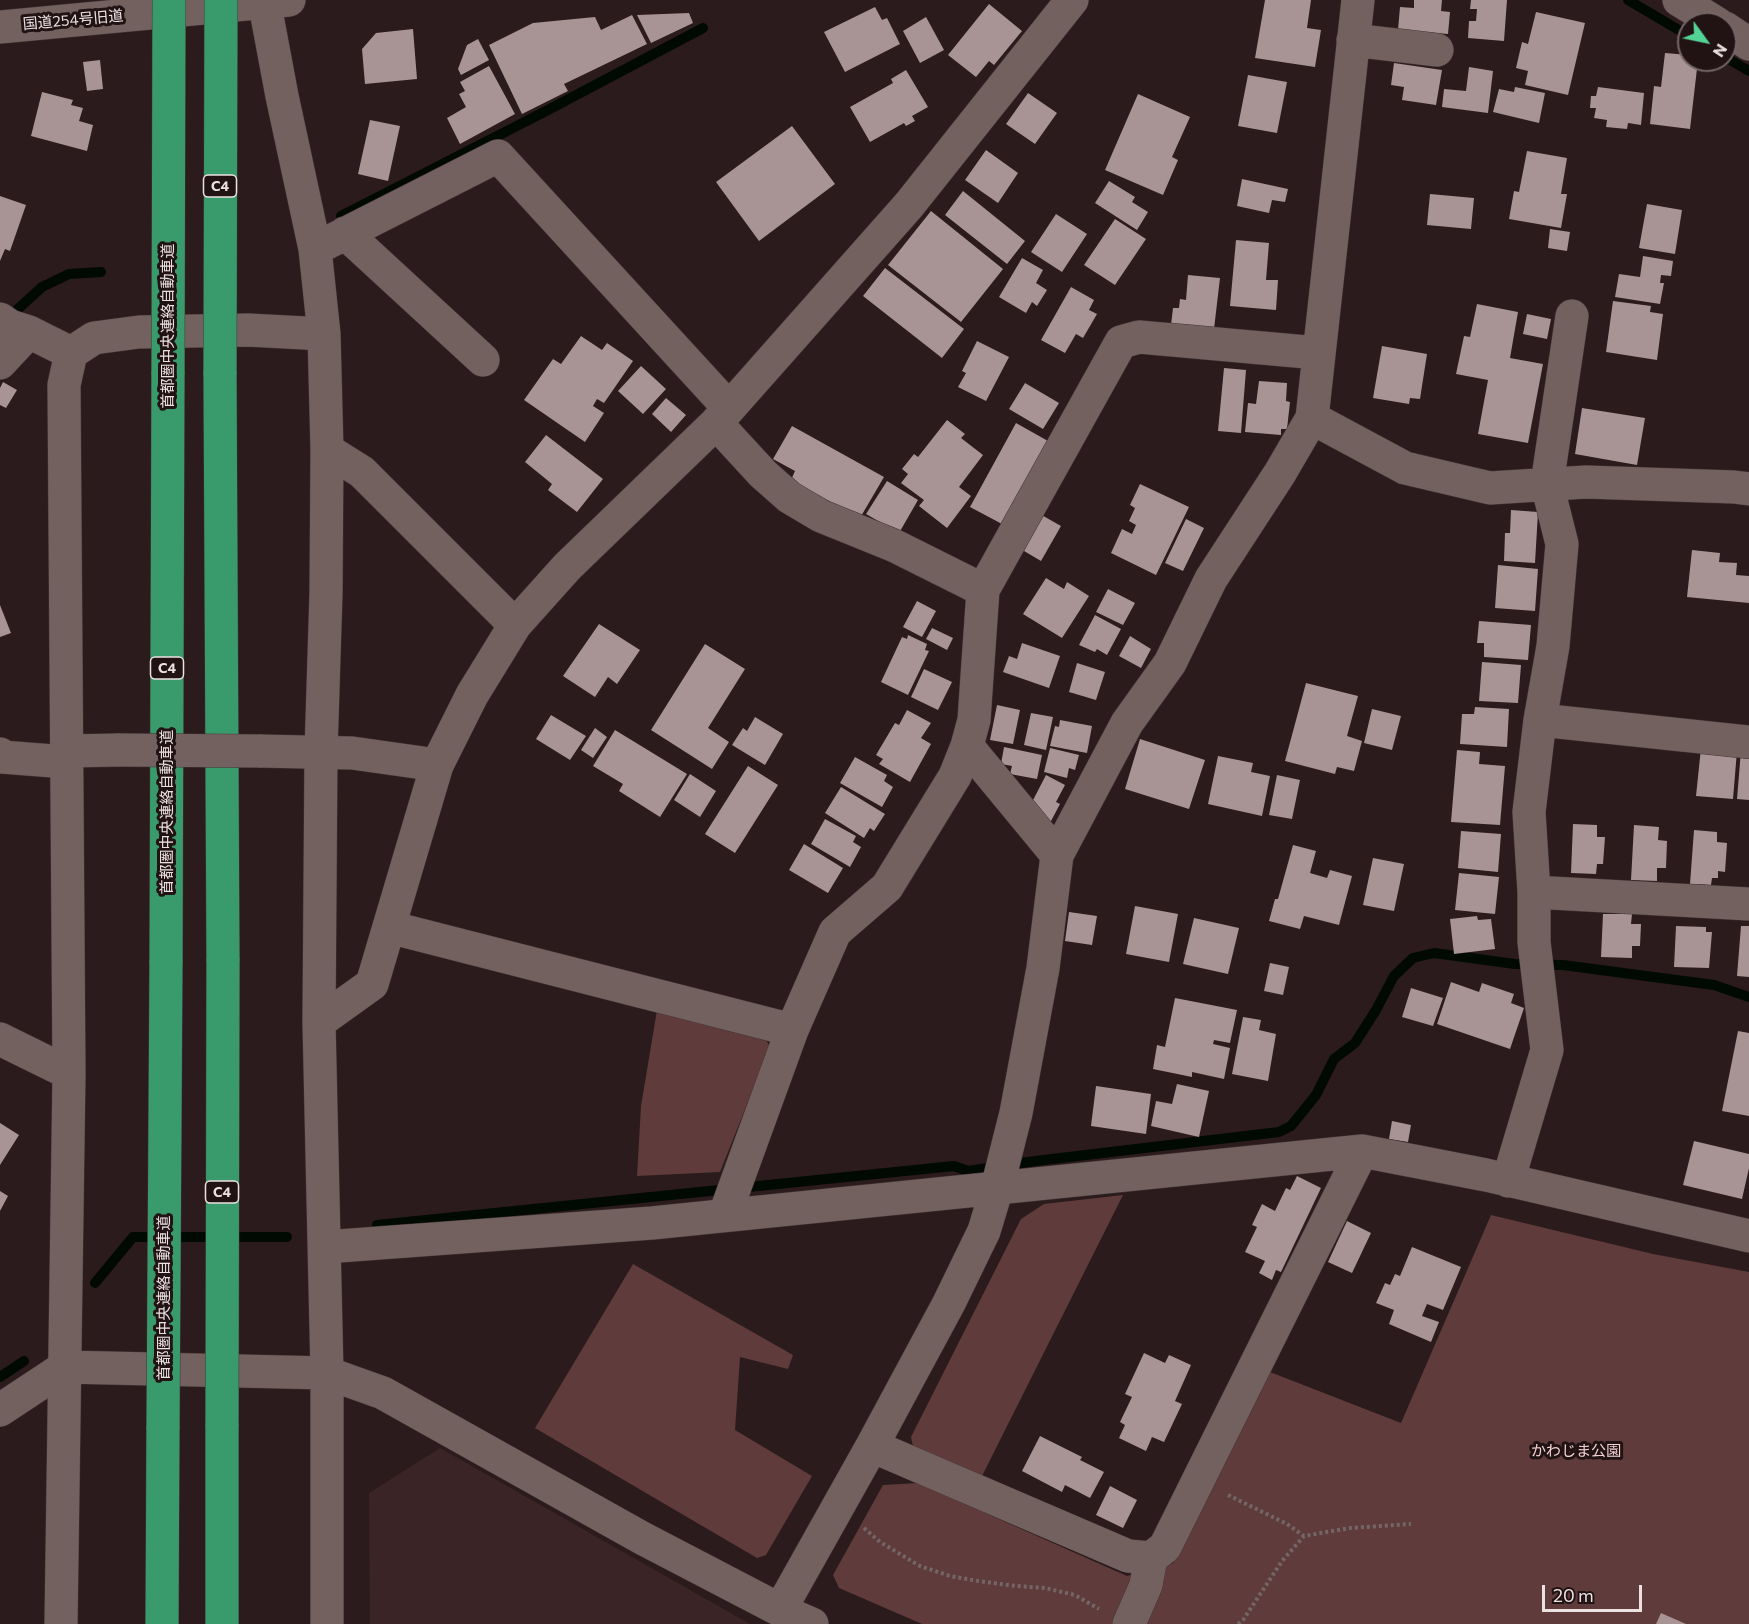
<!DOCTYPE html>
<html>
<head>
<meta charset="utf-8">
<style>
  body { margin:0 }
  #map { position:relative; width:1749px; height:1624px; overflow:hidden; background:#2b1b1c; font-family:Commissioner,sans-serif }
  canvas { display:block }
  .north { position:absolute; left:1677px; top:12px; width:60px; height:60px; box-sizing:border-box; background:#211213; border:2px solid #726565; border-radius:50%; rotate:123deg; font-size:16px; font-weight:700; line-height:24px; text-align:center; color:#ece1e1 }
  .north::after { content:''; display:block; margin:auto; width:21px; height:27px; background:#54d396; clip-path:polygon(50% 0,100% 100%,50% 72%,0 100%) }
  .scale { position:absolute; left:1542px; top:1585px; width:100px; height:27px; box-sizing:border-box; border:3px solid #ece1e1; border-top:0; padding-left:8px; font-size:18px; line-height:21px; white-space:nowrap; color:#ece1e1; -webkit-text-stroke:4px #211213; paint-order:stroke }
</style>
</head>
<body>
<div id="map">
<canvas width="1749" height="1624"></canvas>
<div class="north">N</div>
<div class="scale">20 m</div>
</div>
<script>
const ctx = document.querySelector('canvas').getContext('2d');
ctx.lineJoin = 'round';
function paint(path, color) { ctx.fillStyle = color; ctx.fill(path, 'evenodd'); }
const poly = rows => new Path2D(rows.map(r => 'M' + r).join(''));
function stroke(path, color, width, dash) { ctx.strokeStyle = color; ctx.lineWidth = width; ctx.lineCap = dash ? 'butt' : 'round'; ctx.setLineDash(dash || []); ctx.stroke(path); }
function drawText(font, color, halo, rows, align = 'center') {
  ctx.font = font + ' Commissioner,"Noto Sans JP",sans-serif'; ctx.lineWidth = 6; ctx.setLineDash([]); ctx.textBaseline = 'middle'; ctx.strokeStyle = halo; ctx.fillStyle = color; for (const [text, x, y, turn = 0] of rows) {
    ctx.save(); ctx.translate(x, y); ctx.rotate((+turn || 0) * Math.PI / 180); ctx.textAlign = isNaN(turn) ? turn : align; if (halo) ctx.strokeText(text, 0, 0); ctx.fillText(text, 0, 0); ctx.restore();
  }
}
const built = poly([
  [440,1448,750,1624,370,1624,369,1493]
]);
const green = poly([
  [657,1010,765,1038,770,1047,720,1172,637,1176,641,1106],
  [1123,1195,980,1480,914,1451,911,1437,1021,1219,1044,1204],
  [1491,1215,1653,1254,1749,1272,1749,1624,922,1624,839,1588,833,1575,883,1485,918,1483,1127,1576,1173,1563,1251,1402,1270,1372,1401,1423],
  [633,1264,793,1355,788,1369,740,1357,735,1430,812,1476,766,1555,757,1558,535,1428]
]);
const stream = poly([
  [1628,0,1689,36],
  [1725,57,1749,71],
  [341,216,548,110,703,28],
  [7,319,42,287,69,274,101,272],
  [377,1225,954,1166,968,1171,1035,1161,1279,1132,1291,1126,1316,1095,1334,1059,1355,1043,1376,1010,1394,976,1413,958,1434,953,1515,964,1563,965,1714,985,1749,997],
  [95,1283,133,1237,287,1237],
  [0,1377,24,1361]
]);
const building = poly([
  [1265,0,1311,0,1307,28,1321,30,1315,67,1255,58],
  [1414,0,1442,0,1441,11,1450,12,1448,34,1398,30,1400,7,1414,8],
  [1471,0,1507,0,1504,41,1468,38,1469,21,1476,21,1477,9,1470,9],
  [989,4,1022,31,994,65,989,61,976,77,948,55],
  [875,7,882,20,887,18,900,44,845,72,824,32],
  [1536,12,1585,23,1568,95,1525,85,1528,71,1516,68,1522,42,1528,44],
  [689,13,693,23,651,43,637,15],
  [632,15,647,44,564,84,568,91,522,114,489,45,533,23,595,17,601,30],
  [926,17,944,50,920,63,903,31],
  [413,29,417,79,365,84,362,49,376,33],
  [478,39,489,60,461,75,458,69,467,45],
  [1665,53,1689,55,1689,60,1698,60,1690,129,1650,124,1654,86,1661,87],
  [100,60,103,89,87,91,83,62],
  [1394,63,1442,70,1436,105,1402,100,1404,87,1391,85],
  [489,66,515,114,460,144,447,118,466,107,459,94,465,91,460,82],
  [1469,67,1493,71,1488,113,1442,107,1444,89,1466,91],
  [906,70,928,107,912,116,915,121,906,126,904,123,870,142,850,107,893,83,891,79],
  [1248,75,1287,82,1277,133,1238,126],
  [1515,87,1545,93,1539,123,1493,112,1499,89,1514,92],
  [1598,87,1644,93,1641,125,1628,123,1627,129,1606,127,1607,120,1594,118,1596,108,1590,108,1591,96,1596,96],
  [42,92,73,100,71,105,83,108,79,121,93,125,87,151,31,136],
  [1028,93,1057,113,1035,144,1006,124],
  [1138,94,1190,117,1172,157,1178,160,1163,195,1105,170],
  [370,120,400,126,388,181,358,174],
  [792,126,835,184,759,241,716,182],
  [986,150,1018,173,998,203,965,180],
  [1527,151,1567,158,1561,194,1567,194,1561,228,1509,219,1514,191,1519,192],
  [1242,179,1288,189,1285,202,1272,200,1269,213,1237,206],
  [1109,181,1135,197,1132,202,1148,212,1137,230,1095,203],
  [963,191,1025,241,1007,264,945,215],
  [1430,194,1474,198,1471,229,1427,225],
  [0,196,26,205,10,251,5,249,0,261],
  [1647,204,1682,210,1675,254,1639,248],
  [931,211,1003,269,961,322,888,265],
  [1056,214,1087,234,1062,272,1031,252],
  [1115,219,1146,239,1115,285,1084,265],
  [1550,229,1570,232,1567,251,1548,248],
  [1236,240,1269,243,1266,280,1278,280,1276,310,1230,306],
  [1643,256,1673,261,1671,276,1661,275,1660,283,1664,283,1660,304,1615,297,1619,274,1640,277],
  [1022,258,1043,270,1036,283,1047,290,1037,306,1032,302,1026,313,999,297],
  [885,268,964,329,942,358,863,296],
  [1188,275,1220,278,1214,329,1171,325,1173,308,1179,308,1180,299,1186,300],
  [1071,287,1094,300,1089,310,1097,314,1083,338,1076,334,1065,353,1041,340],
  [1613,301,1651,306,1650,312,1663,314,1657,360,1606,352],
  [1477,304,1518,312,1510,358,1543,364,1528,443,1478,434,1488,380,1456,374,1464,336,1470,337],
  [1527,314,1551,319,1547,339,1523,334],
  [581,336,602,350,607,343,633,361,604,403,597,399,593,406,604,413,585,442,524,400,553,359,561,364],
  [977,341,1009,357,986,401,958,387,966,373,962,371],
  [1382,346,1427,354,1420,399,1410,398,1409,404,1373,398],
  [641,366,666,389,643,414,618,391],
  [1224,368,1246,370,1241,433,1218,431],
  [1259,381,1287,383,1286,401,1290,402,1287,429,1281,429,1281,435,1245,432,1248,403,1256,404],
  [3,382,17,390,6,408,0,405,0,388],
  [1025,383,1059,403,1043,429,1009,409],
  [666,398,686,415,671,432,652,414],
  [1582,408,1645,418,1637,465,1575,454],
  [947,420,965,434,961,438,983,455,959,487,971,496,947,528,919,506,924,500,901,483,908,474,902,469,914,454,918,457],
  [1016,423,1048,441,1002,524,970,507],
  [792,426,884,477,860,518,791,480,795,471,773,459],
  [546,435,603,479,577,512,548,490,552,484,525,462],
  [887,481,918,500,899,533,866,514],
  [1140,484,1189,507,1156,575,1111,553,1122,529,1132,534,1136,525,1129,521,1135,508,1130,505],
  [1511,510,1538,512,1535,563,1504,561,1505,533,1510,533],
  [1038,513,1061,526,1041,561,1019,548],
  [1186,519,1204,528,1183,571,1165,563],
  [1692,550,1720,553,1719,562,1737,563,1736,575,1749,576,1749,603,1687,597],
  [1498,565,1538,569,1535,611,1495,608],
  [1046,578,1064,589,1067,582,1089,596,1062,638,1023,614],
  [1108,589,1135,603,1123,625,1096,612],
  [917,601,936,611,922,637,903,627],
  [0,605,11,633,0,637],
  [1095,615,1121,629,1107,655,1097,649,1095,652,1079,645],
  [1479,621,1531,625,1528,660,1484,657,1484,643,1477,643],
  [599,624,640,650,617,684,608,677,595,697,563,676],
  [932,628,953,638,947,650,926,639],
  [908,635,927,644,925,650,929,651,908,695,881,682,902,637,907,639],
  [1130,636,1151,649,1141,668,1119,656],
  [1022,643,1060,656,1049,688,1003,672,1009,656,1017,659],
  [705,644,745,669,708,728,729,742,712,769,651,730],
  [1482,662,1521,665,1518,703,1479,701],
  [1077,663,1105,672,1096,700,1069,692],
  [924,669,952,682,938,710,911,697],
  [1306,683,1358,696,1347,736,1362,741,1354,771,1337,767,1335,774,1285,761],
  [997,705,1020,710,1013,744,990,740],
  [1475,707,1509,709,1507,747,1460,744,1462,714,1474,714],
  [1372,709,1401,716,1392,750,1364,743],
  [907,710,931,723,921,738,931,744,910,782,879,764,883,759,876,755,895,723,899,725],
  [1031,713,1053,717,1046,750,1024,745],
  [551,715,586,736,570,760,536,739],
  [755,717,783,734,765,765,732,745,743,728,747,731],
  [1060,720,1092,726,1087,753,1050,746,1055,726,1059,727],
  [595,728,607,737,593,758,581,750],
  [615,730,687,774,660,817,619,791,623,784,593,766],
  [1140,739,1205,760,1189,809,1125,789],
  [1004,747,1042,755,1037,779,1010,774,1012,766,1001,764],
  [1050,748,1079,755,1075,770,1069,768,1067,778,1044,772],
  [1701,748,1737,751,1733,799,1696,796],
  [1457,750,1480,752,1479,764,1505,766,1500,825,1451,822],
  [1741,750,1749,751,1749,800,1737,799],
  [1218,756,1253,763,1251,772,1270,776,1262,816,1208,804],
  [855,757,887,775,884,781,893,787,882,807,840,783],
  [748,766,778,785,735,853,705,834],
  [690,774,716,791,700,817,674,800],
  [1046,775,1065,785,1056,802,1060,804,1050,823,1031,804],
  [1277,775,1300,780,1292,819,1269,815],
  [841,787,885,814,874,831,870,828,864,838,825,813],
  [825,819,856,836,853,842,861,847,850,867,811,844],
  [1573,824,1597,825,1597,837,1605,837,1603,864,1597,864,1596,874,1571,873],
  [1634,825,1659,827,1658,840,1667,841,1666,868,1657,868,1657,881,1631,880],
  [1694,830,1717,832,1717,842,1727,843,1725,872,1718,871,1718,878,1712,878,1711,885,1690,884],
  [1461,831,1501,834,1498,872,1458,868],
  [804,844,843,868,828,893,789,870],
  [1293,845,1316,851,1310,873,1327,878,1330,870,1352,876,1339,925,1304,916,1300,929,1269,921,1275,899,1278,899],
  [1373,858,1404,864,1394,911,1363,905],
  [1459,873,1499,877,1495,914,1455,910],
  [1135,906,1178,914,1169,962,1126,954],
  [1069,912,1097,916,1092,945,1065,941],
  [1603,914,1632,914,1631,924,1641,924,1640,946,1632,946,1632,958,1601,957],
  [1477,916,1478,920,1491,919,1495,949,1454,954,1450,919],
  [1194,918,1239,928,1228,974,1183,964],
  [1676,926,1706,927,1706,932,1712,932,1709,968,1674,967],
  [1741,926,1749,926,1749,977,1737,976],
  [1270,963,1289,967,1283,995,1264,991],
  [1451,982,1479,992,1482,983,1514,994,1511,1003,1524,1008,1510,1049,1437,1024],
  [1411,988,1443,998,1433,1026,1402,1017],
  [1175,998,1237,1010,1230,1043,1214,1040,1213,1044,1230,1048,1224,1079,1192,1072,1192,1077,1153,1069,1157,1045,1165,1047],
  [1243,1017,1261,1020,1259,1030,1276,1034,1268,1081,1232,1074],
  [1738,1031,1749,1033,1749,1116,1722,1111],
  [1177,1084,1209,1091,1199,1137,1151,1126,1156,1101,1172,1104],
  [1096,1086,1151,1094,1146,1134,1091,1126],
  [1392,1121,1411,1125,1408,1142,1389,1139],
  [0,1123,19,1135,0,1165],
  [1694,1141,1749,1154,1749,1168,1742,1199,1683,1185],
  [1297,1176,1321,1188,1281,1272,1276,1270,1272,1280,1259,1273,1265,1261,1245,1252,1257,1227,1252,1225,1262,1204,1275,1211,1286,1188,1290,1190],
  [0,1191,8,1196,0,1211],
  [1347,1221,1371,1233,1352,1273,1328,1262],
  [1412,1247,1461,1267,1443,1310,1427,1304,1422,1316,1439,1322,1431,1342,1389,1324,1394,1310,1376,1303,1385,1283,1390,1285,1395,1274,1400,1276],
  [1144,1353,1165,1363,1169,1355,1191,1365,1175,1401,1182,1404,1164,1442,1152,1437,1146,1451,1119,1438,1125,1425,1120,1422,1132,1397,1125,1394],
  [1040,1436,1082,1457,1080,1460,1104,1472,1090,1498,1065,1485,1062,1492,1022,1471],
  [1110,1486,1137,1500,1123,1528,1096,1515],
  [1661,1613,1686,1624,1656,1624]
]);
const path = poly([
  [1228,1495,1287,1524,1304,1536],
  [864,1528,880,1542,920,1566,950,1576,978,1581,1016,1586,1045,1588,1075,1595,1099,1609],
  [1238,1624,1243,1620,1282,1561,1304,1536,1350,1528,1411,1524]
]);
const minor = poly([
  [264,0,282,96,315,249,324,334,327,450,326,593,321,752,319,1022,327,1373,327,1624],
  [1679,0,1718,24],
  [0,27,289,0],
  [1725,28,1749,44],
  [1353,40,1437,50],
  [345,233,483,360],
  [315,249,498,156,729,408],
  [0,319,10,326,29,332,71,353],
  [0,363,29,332],
  [1312,418,1405,468,1490,488,1586,482,1734,487,1749,489],
  [716,423,763,474,789,497,821,516,895,546,983,590],
  [327,450,362,472,515,625],
  [1540,720,1749,742],
  [967,746,1057,855],
  [67,751,119,750],
  [259,751,352,753,437,765],
  [0,754,2,757,66,762],
  [1534,892,1749,904],
  [389,927,792,1030],
  [319,1022,372,984,437,765,472,695,515,625,567,567,716,423,909,205,1072,0],
  [0,1039,69,1073],
  [1508,1181,1547,1050,1534,942,1534,892,1529,812,1540,720,1553,646,1562,544,1547,484,1572,316],
  [725,1214,792,1030,835,932,887,887,955,776,967,746,974,720,983,590,1121,342,1139,337,1318,353],
  [325,1247,652,1223,1362,1151,1486,1175,1749,1236],
  [0,1410,65,1367,327,1373,383,1393,642,1538,780,1610,812,1624],
  [872,1446,1128,1556,1151,1558,1165,1547,1362,1151],
  [780,1610,872,1446,949,1303,984,1231,997,1188,1016,1113,1043,968,1057,855,1127,723,1170,663,1211,579,1280,473,1312,418,1358,0],
  [61,1624,69,1073,64,385,71,353,94,338,139,332,248,330,324,334],
  [1129,1624,1146,1585,1151,1558]
]);
const highway = poly([
  [220,372,223,961],
  [166,963,168,372],
  [162,1624,163,1426],
  [222,1624,222,1424]
]);
const minorBridge = poly([
  [119,750,259,751]
]);
const highwayBridge = poly([
  [168,372,169,0],
  [220,372,221,0],
  [222,1424,223,961],
  [163,1426,166,963]
]);
const shields = [
  [220,186,33],
  [167,668,33],
  [222,1192,33]
];
const shieldNames = [
  ["C4",220,186],
  ["C4",167,668],
  ["C4",222,1192]
];
const streetNames = [
  ["国道254号旧道",73,20,-5],
  ["首都圏中央連絡自動車道",168,326,-90],
  ["首都圏中央連絡自動車道",167,812,-90],
  ["首都圏中央連絡自動車道",164,1298,-90]
];
const parkNames = [
  ["かわじま公園",1576,1451]
];
paint(built, '#3b2425');
paint(green, '#5f3b3b');
stroke(stream, '#000a03', 10);
paint(building, '#a89494');
stroke(minor, '#433636', 34);
stroke(highway, '#433636', 34);
stroke(path, '#746666', 4, [3, 3]);
stroke(minor, '#736160', 33);
stroke(highway, '#399b6c', 33);
stroke(minorBridge, '#433636', 34, []);
stroke(highwayBridge, '#433636', 34, []);
stroke(minorBridge, '#736160', 33);
stroke(highwayBridge, '#399b6c', 33);
for (const [x, y, w] of shields) { const box = new Path2D(); box.roundRect(x - w / 2, y - 11, w, 22, 4.5); ctx.fillStyle = '#211213'; ctx.fill(box); stroke(box, '#ece1e1', 1.5); }
drawText('bold 14px', '#ece1e1', null, shieldNames);
drawText('15px', '#ece1e1', '#211213', streetNames);
drawText('15px', '#f4d2d2', '#211213', parkNames);
</script>
</body>
</html>
